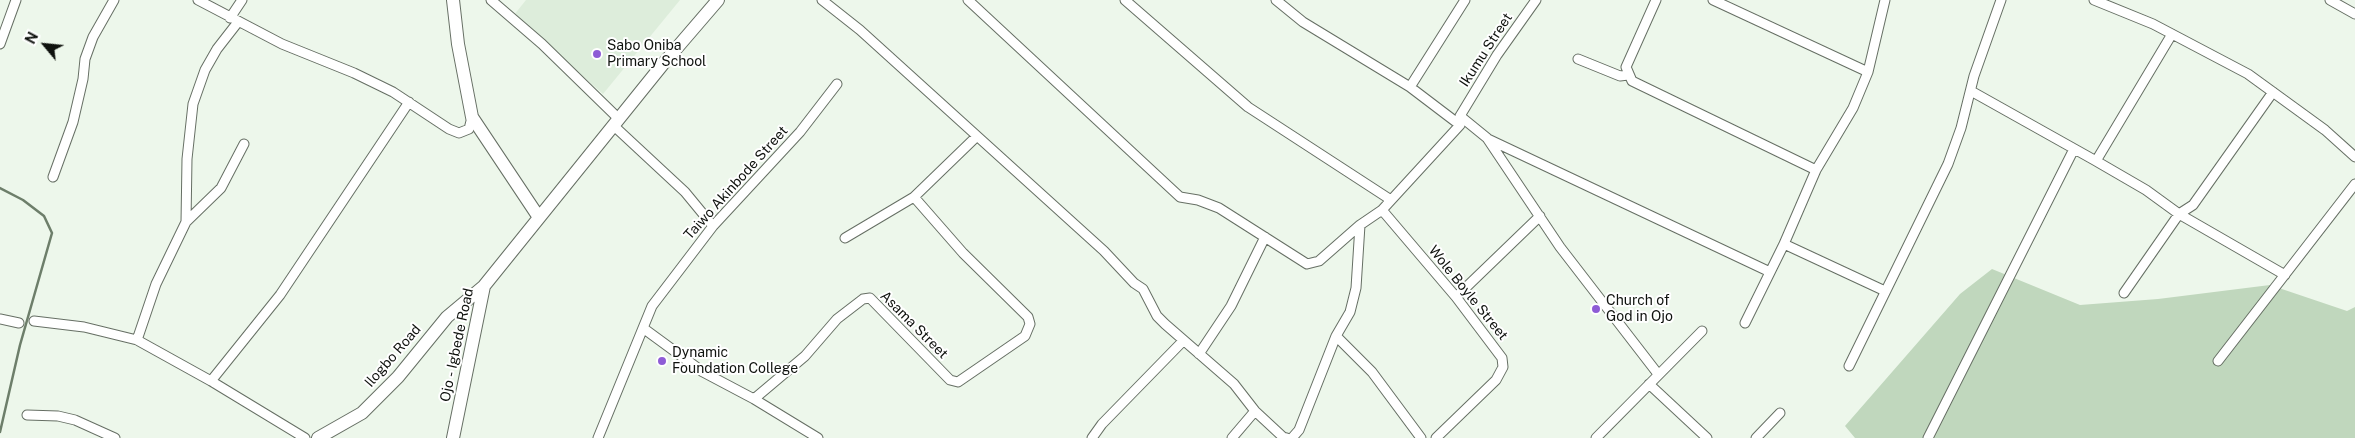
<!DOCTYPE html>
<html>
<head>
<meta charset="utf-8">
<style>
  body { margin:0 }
  #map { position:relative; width:2355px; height:438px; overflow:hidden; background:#edf7eb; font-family:"Public Sans",sans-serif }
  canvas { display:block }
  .north { position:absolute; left:20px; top:20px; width:50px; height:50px; -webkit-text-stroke:4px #fff; paint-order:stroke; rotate:298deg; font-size:14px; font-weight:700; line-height:20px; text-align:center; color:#0f120e }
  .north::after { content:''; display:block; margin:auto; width:18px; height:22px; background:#0f120e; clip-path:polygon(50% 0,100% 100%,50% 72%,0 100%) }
</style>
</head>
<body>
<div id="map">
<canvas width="2355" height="438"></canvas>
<div class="north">N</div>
</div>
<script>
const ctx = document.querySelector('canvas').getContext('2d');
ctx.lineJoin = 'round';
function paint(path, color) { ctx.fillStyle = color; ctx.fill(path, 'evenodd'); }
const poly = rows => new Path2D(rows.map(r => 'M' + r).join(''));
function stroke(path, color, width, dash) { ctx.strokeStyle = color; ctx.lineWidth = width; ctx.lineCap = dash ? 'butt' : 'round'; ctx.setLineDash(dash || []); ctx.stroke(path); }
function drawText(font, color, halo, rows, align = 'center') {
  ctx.font = font + ' "Public Sans",sans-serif'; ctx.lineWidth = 4; ctx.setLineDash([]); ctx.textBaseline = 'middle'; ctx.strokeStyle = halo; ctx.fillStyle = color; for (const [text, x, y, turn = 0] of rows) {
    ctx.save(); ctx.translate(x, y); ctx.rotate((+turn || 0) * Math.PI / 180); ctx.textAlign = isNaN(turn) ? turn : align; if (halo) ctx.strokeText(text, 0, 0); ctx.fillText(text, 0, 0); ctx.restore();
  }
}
const built = poly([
  [526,0,680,0,603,94,514,15]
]);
const green = poly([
  [1992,269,2080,305,2158,299,2270,285,2347,311,2355,307,2355,438,1855,438,1845,426,1960,294]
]);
const stream = poly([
  [0,188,23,200,44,216,52,233,20,345,0,432]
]);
const street = poly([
  [198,0,282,44,354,73,393,92,449,129,459,133,469,129,472,117],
  [491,0,542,44,619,119],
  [822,0,860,30,1104,251,1134,283,1143,289,1157,316,1165,324,1234,384,1255,411,1283,437,1287,438],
  [968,0,1180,197,1198,200,1219,208,1307,264,1319,261,1360,225],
  [1125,0,1248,107,1391,200],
  [1276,0,1303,22,1410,87],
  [1656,0,1626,67,1632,81,1816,170],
  [1713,0,1868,72],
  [2094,0,2153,24,2248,74,2325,130,2355,157],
  [2330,0,2355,14],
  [230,18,242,0],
  [0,44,16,0],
  [1578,59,1620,76,1628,75],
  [1971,91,2096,161,2172,34],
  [1460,116,1487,138,1560,247,1658,374],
  [1460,125,1410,87,1465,0],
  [614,126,685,192,713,226],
  [1488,139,1770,272],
  [2096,161,2146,190,2179,214,2285,275],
  [53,177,73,122,83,79,85,59,93,37,114,0],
  [1382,210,1456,297,1502,358,1503,367,1496,380,1436,438],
  [186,222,221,188,244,144],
  [845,238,914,197,976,137],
  [1784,244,1885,291],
  [2124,293,2179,214,2193,205,2273,92],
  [1456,297,1540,216],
  [0,319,19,323],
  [34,321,84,327,137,340,211,381,305,438],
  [1745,323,1784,244,1816,170,1853,108,1868,72,1885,0],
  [643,328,703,372,754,399,818,438],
  [137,340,156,284,186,222,187,159,193,104,205,70,217,49,238,22],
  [1199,354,1231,306,1265,237],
  [2218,361,2355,184],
  [1849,366,1948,164,1961,128,1974,76,2001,0],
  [211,381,280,295,409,102],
  [1649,384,1707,438],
  [754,399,805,356,837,319,863,299,870,298,950,380,958,382,1025,336,1030,324,1028,317,963,253,914,197],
  [27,415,58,416,75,420,115,438],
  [598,438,652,306,713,226,800,132,837,84],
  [1092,438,1102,424,1183,341],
  [1232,438,1255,411],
  [1292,438,1299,430,1336,336],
  [1421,438,1372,372,1336,336,1350,312,1356,288,1360,225,1382,210,1460,125,1460,116,1497,55,1536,0],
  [1596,438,1702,331],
  [1756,438,1780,413],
  [1928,438,2074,149]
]);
const secondary = poly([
  [453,0,458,44,472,117,538,216],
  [318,438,362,413,398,377,447,317,484,286],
  [453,438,484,286,663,64,718,0]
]);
const markers = [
  [597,54,5,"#8e5cd6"],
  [1596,309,5,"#8e5cd6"],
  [662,361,5,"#8e5cd6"]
];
const poiNames = [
  ["Sabo Oniba",607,46],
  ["Primary School",607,62],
  ["Church of",1606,301],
  ["God in Ojo",1606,317],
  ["Dynamic",672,353],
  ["Foundation College",672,369]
];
const streetNames = [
  ["Ikumu Street",1486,50,-57],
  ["Taiwo Akinbode Street",736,183,-48],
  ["Wole Boyle Street",1468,293,51],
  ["Asama Street",914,325,45],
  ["Ojo - Igbede Road",457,345,-78],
  ["Ilogbo Road",393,356,-49]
];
paint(built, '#ddeddb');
paint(green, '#c0d7bd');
stroke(stream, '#6d7e6a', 2.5);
stroke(street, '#666f64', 11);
stroke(secondary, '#666f64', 14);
stroke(street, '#fff', 9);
stroke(secondary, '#fff', 12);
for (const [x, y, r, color] of markers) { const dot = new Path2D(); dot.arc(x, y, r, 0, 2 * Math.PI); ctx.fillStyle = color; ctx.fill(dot); stroke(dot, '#fff', 2); }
drawText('14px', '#0f120e', '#fff', poiNames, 'left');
drawText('14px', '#0f120e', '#fff', streetNames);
</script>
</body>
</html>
